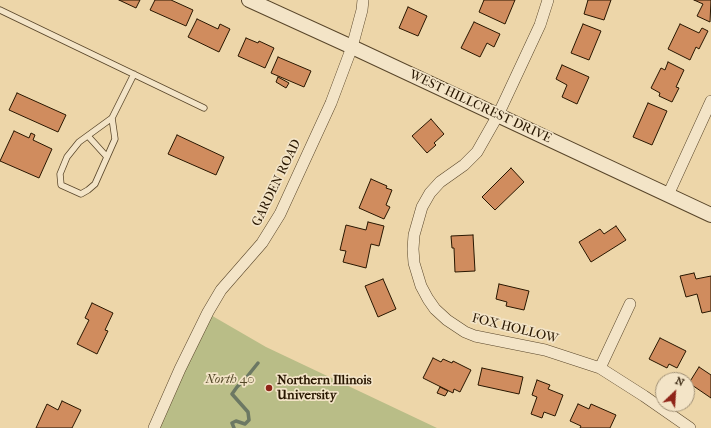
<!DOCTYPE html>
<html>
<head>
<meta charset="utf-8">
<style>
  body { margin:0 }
  #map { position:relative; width:711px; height:428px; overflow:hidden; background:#edd6a9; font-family:"IM FELL French Canon",serif }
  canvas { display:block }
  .north { position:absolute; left:655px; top:372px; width:40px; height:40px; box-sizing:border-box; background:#f3e4c7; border:1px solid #a29277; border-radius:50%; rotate:25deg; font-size:11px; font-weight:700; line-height:16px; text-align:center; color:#281600 }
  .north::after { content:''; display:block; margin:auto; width:14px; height:18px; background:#8f2418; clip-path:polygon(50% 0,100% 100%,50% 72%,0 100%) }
</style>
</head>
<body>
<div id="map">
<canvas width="711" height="428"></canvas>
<div class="north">N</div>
</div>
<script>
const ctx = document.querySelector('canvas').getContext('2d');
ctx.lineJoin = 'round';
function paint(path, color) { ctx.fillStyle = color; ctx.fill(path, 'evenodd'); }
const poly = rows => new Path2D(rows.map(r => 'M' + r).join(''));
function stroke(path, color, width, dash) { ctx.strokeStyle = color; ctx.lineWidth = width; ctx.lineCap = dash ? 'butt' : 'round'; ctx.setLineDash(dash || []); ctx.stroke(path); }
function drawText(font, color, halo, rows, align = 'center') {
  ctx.font = font + ' "IM FELL French Canon",serif'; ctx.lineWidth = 3.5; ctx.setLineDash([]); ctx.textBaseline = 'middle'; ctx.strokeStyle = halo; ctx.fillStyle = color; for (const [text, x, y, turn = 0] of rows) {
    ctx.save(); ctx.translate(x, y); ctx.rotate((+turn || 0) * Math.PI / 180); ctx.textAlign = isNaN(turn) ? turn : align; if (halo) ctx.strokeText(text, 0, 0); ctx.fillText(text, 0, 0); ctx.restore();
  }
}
const green = poly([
  [209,314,266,347,437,428,155,428]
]);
const stream = poly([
  [234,428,232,423,236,421,245,424,249,420,248,412,232,394,237,387,246,378,258,363]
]);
const building = poly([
  [119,0,140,0,136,8,119,0],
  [155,0,171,0,193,10,186,26,150,10,155,0],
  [484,0,515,0,505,24,479,12,484,0],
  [588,0,611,0,604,20,584,14,588,0],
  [694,0,711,0,710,22,697,16,703,4,694,0],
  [408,7,427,16,418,36,399,28,408,7],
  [197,19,218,29,220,24,230,29,219,52,188,37,197,19],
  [474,22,500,34,494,47,487,43,480,57,461,48,474,22],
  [583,24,601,31,589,60,571,53,583,24],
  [680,24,699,33,702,28,708,31,699,49,696,47,690,60,668,49,680,24],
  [246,38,258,43,259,41,274,48,265,68,238,56,246,38],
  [278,57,311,71,304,87,271,73,278,57],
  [668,62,684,70,676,87,679,88,672,102,659,96,660,93,651,88,661,68,665,70,668,62],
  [562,65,589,77,577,104,562,97,567,85,556,79,562,65],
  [278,77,289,83,286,88,276,82,278,77],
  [17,93,66,115,58,132,9,110,17,93],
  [648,103,667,111,652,145,633,137,648,103],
  [431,119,444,134,434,143,436,145,427,153,412,136,431,119],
  [14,131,29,138,31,133,35,135,33,140,52,149,39,178,0,161,14,131],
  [177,135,224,157,216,175,168,154,177,135],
  [511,168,524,182,495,210,482,197,511,168],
  [371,179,387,186,386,188,392,190,386,205,390,207,384,219,359,208,371,179],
  [368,222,384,226,379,246,371,244,366,268,343,262,346,251,340,250,346,225,366,230,368,222],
  [616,226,626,240,591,262,579,242,600,229,604,234,616,226],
  [473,235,475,271,455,272,454,248,452,248,451,236,473,235],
  [694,273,696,279,711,276,711,311,702,313,697,294,686,297,680,276,694,273],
  [383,279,396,309,378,317,365,286,383,279],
  [499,284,529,291,524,310,506,306,507,302,496,299,499,284],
  [92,303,113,313,105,330,108,331,97,354,77,344,89,320,85,318,92,303],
  [660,338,686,351,677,368,669,364,667,368,649,359,660,338],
  [433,358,441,362,443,359,452,363,453,361,471,370,460,392,454,389,453,393,423,378,433,358],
  [699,367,711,375,711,398,689,383,699,367],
  [482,368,523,377,519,394,478,385,482,368],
  [537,380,550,385,548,389,563,395,555,416,544,412,542,418,531,414,537,397,532,395,537,380],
  [440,387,448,391,445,396,437,393,440,387],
  [62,401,81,410,72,428,36,428,47,404,58,410,62,401],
  [578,404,589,409,591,404,616,415,610,428,580,428,581,426,570,421,578,404]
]);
const service = poly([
  [0,10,204,108],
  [112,118,115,139,95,184,88,190,81,194,61,185,60,174,67,157,79,142,112,118,134,74],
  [88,136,107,157]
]);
const minor = poly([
  [548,0,540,25,498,115,477,152,464,165,440,182,430,193,422,207,414,235,413,249,414,263,421,286,428,299,435,309,447,320,465,332,475,336,545,350,600,368,644,396,690,428],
  [668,195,711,101],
  [600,368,630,304],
  [154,428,180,369,208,312,221,290,262,243,280,214,331,103,352,47,362,10,363,0]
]);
const tertiary = poly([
  [249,0,352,47,711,215]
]);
const markers = [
  [269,388,4,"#8f2418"]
];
const streetNames = [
  ["WEST HILLCREST DRIVE",480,107,25],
  ["GARDEN ROAD",277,183,-64],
  ["FOX HOLLOW",515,329,14]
];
const parkNames = [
  ["North 40",230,380]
];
const poiNames = [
  ["Northern Illinois",277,381],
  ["University",277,396]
];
paint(green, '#b9bd87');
stroke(stream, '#6c7863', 3.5);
paint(building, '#d08c5e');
stroke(building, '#281600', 1);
stroke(service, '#59462a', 7);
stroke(minor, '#59462a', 12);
stroke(tertiary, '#59462a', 16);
stroke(service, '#f3e4c7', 5.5);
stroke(minor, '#f3e4c7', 11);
stroke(tertiary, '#f3e4c7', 14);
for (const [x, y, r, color] of markers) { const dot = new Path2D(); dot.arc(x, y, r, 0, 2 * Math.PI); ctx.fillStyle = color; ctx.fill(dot); stroke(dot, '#f3e4c7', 1.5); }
drawText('13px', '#281600', '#f3e4c7', streetNames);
drawText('italic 13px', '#544828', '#f3e4c7', parkNames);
drawText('bold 13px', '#281600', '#f3e4c7', poiNames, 'left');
</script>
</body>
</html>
